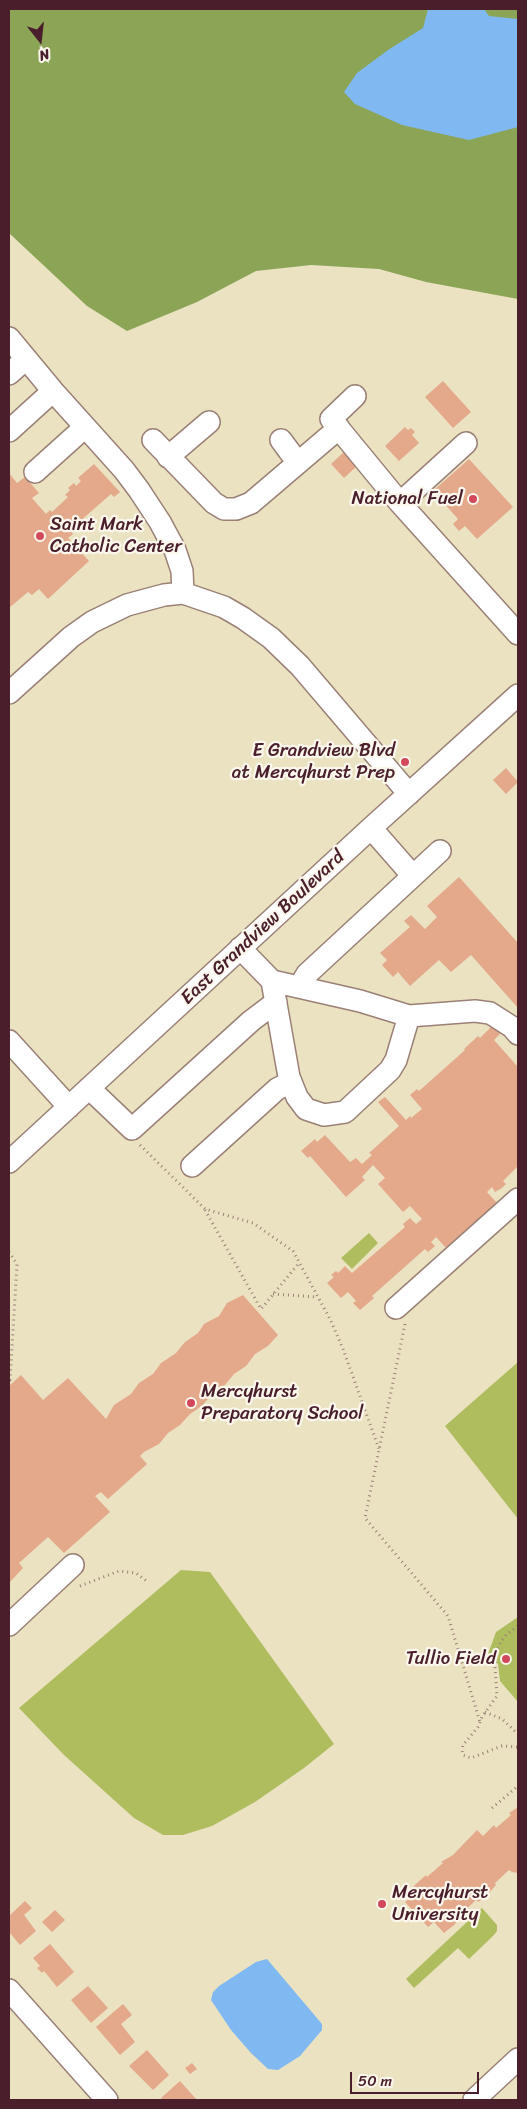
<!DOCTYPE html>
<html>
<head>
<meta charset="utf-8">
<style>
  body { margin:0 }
  #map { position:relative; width:527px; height:2109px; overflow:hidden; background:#ebe2c2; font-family:Sriracha,sans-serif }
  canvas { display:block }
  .frame { position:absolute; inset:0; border:10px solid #4a1f2b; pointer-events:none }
  .north { position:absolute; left:15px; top:15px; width:50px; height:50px; -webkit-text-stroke:4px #fbf7ec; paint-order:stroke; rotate:164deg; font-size:14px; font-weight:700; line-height:20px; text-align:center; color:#4a1f2b }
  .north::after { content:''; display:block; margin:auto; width:18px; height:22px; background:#4a1f2b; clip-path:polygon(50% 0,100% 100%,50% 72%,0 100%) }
  .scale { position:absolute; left:350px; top:2072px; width:129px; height:22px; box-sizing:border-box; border:2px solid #4a1f2b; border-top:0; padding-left:6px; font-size:15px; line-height:18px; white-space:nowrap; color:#4a1f2b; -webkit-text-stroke:4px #fbf7ec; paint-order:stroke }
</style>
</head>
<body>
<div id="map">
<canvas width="527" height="2109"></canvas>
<div class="frame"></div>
<div class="north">N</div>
<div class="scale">50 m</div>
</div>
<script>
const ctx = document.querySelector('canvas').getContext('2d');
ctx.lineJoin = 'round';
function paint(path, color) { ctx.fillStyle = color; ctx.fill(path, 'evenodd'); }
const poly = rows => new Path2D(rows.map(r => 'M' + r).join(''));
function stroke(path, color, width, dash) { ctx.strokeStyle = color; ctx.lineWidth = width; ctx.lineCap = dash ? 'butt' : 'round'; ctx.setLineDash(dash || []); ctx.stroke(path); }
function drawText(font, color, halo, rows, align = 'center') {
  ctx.font = font + ' Sriracha,sans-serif'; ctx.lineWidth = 4.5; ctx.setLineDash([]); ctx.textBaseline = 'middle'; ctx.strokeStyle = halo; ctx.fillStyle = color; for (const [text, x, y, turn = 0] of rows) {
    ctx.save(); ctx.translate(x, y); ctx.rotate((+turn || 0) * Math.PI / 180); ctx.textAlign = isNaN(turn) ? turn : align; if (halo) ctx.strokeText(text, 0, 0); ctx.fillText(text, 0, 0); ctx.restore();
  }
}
const green = poly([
  [369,1233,378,1243,352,1269,341,1258],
  [518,1362,518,1519,445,1426],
  [181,1570,210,1572,334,1744,304,1768,255,1802,212,1826,183,1835,163,1835,134,1818,64,1755,19,1708],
  [518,1617,518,1702,500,1681,498,1664,488,1654,496,1632],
  [482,1908,497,1925,497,1931,493,1936,469,1959,458,1948,414,1988,406,1979]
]);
const forest = poly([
  [9,9,518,9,518,299,426,282,379,269,311,265,256,271,197,302,127,331,87,306,9,233]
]);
const water = poly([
  [428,9,484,9,489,16,518,19,518,127,469,140,402,125,355,104,344,92,357,73,388,50,423,28],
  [267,1959,322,2024,322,2030,300,2056,278,2070,268,2069,251,2053,231,2030,211,2000,213,1992,219,1986,256,1962]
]);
const building = poly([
  [443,381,471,412,453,428,425,397],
  [405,427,408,430,411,428,415,432,412,435,419,443,399,461,385,446],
  [344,452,357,466,344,478,331,464],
  [469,459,513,507,477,539,465,526,459,531,453,524,458,519,433,491],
  [94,464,120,492,114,497,111,494,70,530,73,534,68,538,89,561,48,599,39,589,32,595,28,592,9,608,9,473,17,483,25,477,39,493,32,498,46,514,50,510,52,512,68,497,65,495,70,490,68,488,74,483,76,486,81,481,78,478],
  [506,768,518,782,506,794,493,780],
  [459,877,518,943,518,1008,471,955,451,972,439,960,410,986,398,972,393,977,382,965,387,960,380,953,410,927,404,921,411,915,425,929,437,917,427,906],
  [493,1025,500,1034,494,1040,518,1067,518,1166,503,1181,506,1184,502,1188,495,1192,492,1187,487,1192,497,1203,493,1208,446,1248,436,1237,431,1242,435,1246,428,1252,425,1249,372,1296,374,1298,360,1310,353,1303,356,1301,348,1292,341,1298,327,1283,334,1277,331,1275,336,1271,338,1273,345,1266,352,1273,405,1227,403,1224,410,1218,416,1224,422,1219,410,1206,403,1212,378,1184,385,1178,373,1165,362,1177,365,1180,346,1197,310,1156,308,1158,301,1151,315,1139,317,1142,325,1135,350,1162,356,1158,362,1164,372,1155,369,1153,399,1126,378,1102,385,1097,406,1120,410,1116,411,1118,422,1109,410,1095,417,1089,419,1091,465,1050,464,1049,478,1036,480,1038],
  [243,1295,278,1335,268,1346,255,1354,246,1366,234,1374,224,1386,212,1394,202,1406,190,1414,180,1425,168,1433,159,1444,144,1452,140,1456,147,1464,108,1499,101,1492,95,1496,110,1512,64,1553,48,1537,19,1563,23,1568,9,1583,9,1386,21,1375,43,1400,68,1378,106,1419,114,1405,131,1394,139,1383,153,1374,161,1363,176,1353,185,1342,198,1333,204,1324,219,1316,227,1303],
  [518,1807,518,1873,512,1872,509,1870,495,1883,496,1885,489,1893,478,1902,476,1900,461,1914,463,1915,454,1925,444,1933,434,1922,428,1927,405,1902,412,1897,407,1892,426,1875,427,1877,443,1863,441,1862,453,1855,477,1830,483,1836,494,1825,496,1828,511,1815,509,1813],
  [25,1901,32,1908,24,1915,36,1931,20,1945,9,1932,9,1916],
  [55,1910,65,1920,52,1932,42,1922],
  [50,1944,74,1972,57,1987,44,1971,42,1973,37,1968,40,1966,33,1958],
  [88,1986,108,2008,91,2023,71,2000],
  [123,2004,132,2015,121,2024,135,2042,120,2055,96,2027],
  [147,2050,169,2075,153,2090,129,2066],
  [192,2063,197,2069,190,2074,185,2068],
  [180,2081,197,2100,163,2100,161,2098]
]);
const path = poly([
  [140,1145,205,1209,253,1223,293,1251,331,1321,343,1349,379,1449],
  [205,1210,261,1309,299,1263],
  [9,1252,17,1264,10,1380,9,1378],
  [273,1294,317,1297],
  [405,1324,365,1518,448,1616,480,1722],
  [80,1586,119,1571,136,1573,148,1582],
  [518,1626,506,1635,500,1643,496,1653,495,1667,497,1696,482,1717,478,1727,463,1745,462,1751,463,1755,471,1758,502,1746,518,1747],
  [485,1712,502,1719,518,1734],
  [492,1808,518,1786]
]);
const minor = poly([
  [9,338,53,391,124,470,139,490,160,522,175,550,182,571,183,593],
  [9,374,26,359],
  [355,396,331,419,400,503],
  [9,431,53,391],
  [153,440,214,503,224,509,236,509,251,503,339,428],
  [281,440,298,463],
  [466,443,400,503,518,634],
  [168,457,209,422],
  [35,472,85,427],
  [9,693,71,637,92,622,127,605,164,595,183,593,224,607,243,618,271,638,300,666,409,794],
  [371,828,413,876],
  [240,948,272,981,289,1077,297,1097,306,1109,324,1115,345,1112,390,1070,396,1060,409,1016,360,1001,272,981],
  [299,987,307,974,440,851],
  [409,1016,475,1011,490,1013,512,1027,518,1034],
  [9,1041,69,1107],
  [89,1088,132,1129,251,1021,276,1002],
  [9,1162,371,828,518,695],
  [192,1166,277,1089,291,1082],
  [396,1308,518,1199],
  [9,1625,73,1565],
  [9,1990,107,2100],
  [474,2100,518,2059]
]);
const markers = [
  [473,499,5,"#d1495b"],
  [40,536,5,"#d1495b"],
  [405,762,5,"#d1495b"],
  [191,1403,5,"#d1495b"],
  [506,1659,5,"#d1495b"],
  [382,1904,5,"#d1495b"]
];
const poiNames = [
  ["National Fuel",463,499],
  ["Saint Mark",50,525,"left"],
  ["Catholic Center",50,547,"left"],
  ["E Grandview Blvd",395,751],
  ["at Mercyhurst Prep",395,773],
  ["Mercyhurst",201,1392,"left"],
  ["Preparatory School",201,1414,"left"],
  ["Tullio Field",496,1659],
  ["Mercyhurst",392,1893,"left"],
  ["University",392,1915,"left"]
];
const streetNames = [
  ["East Grandview Boulevard",263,928,-43]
];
paint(green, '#afbd5f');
paint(forest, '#8ba456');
paint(water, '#80b9f1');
paint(building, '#e4a88b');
stroke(minor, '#9a8076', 24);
stroke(path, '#9a8076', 3, [1, 4]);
stroke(minor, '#fff', 21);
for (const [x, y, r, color] of markers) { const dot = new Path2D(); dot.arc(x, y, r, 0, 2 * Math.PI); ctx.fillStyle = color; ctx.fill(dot); stroke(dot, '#fbf7ec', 2); }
drawText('19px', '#4a1f2b', '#fbf7ec', poiNames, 'right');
drawText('19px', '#4a1f2b', '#fbf7ec', streetNames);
</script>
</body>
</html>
